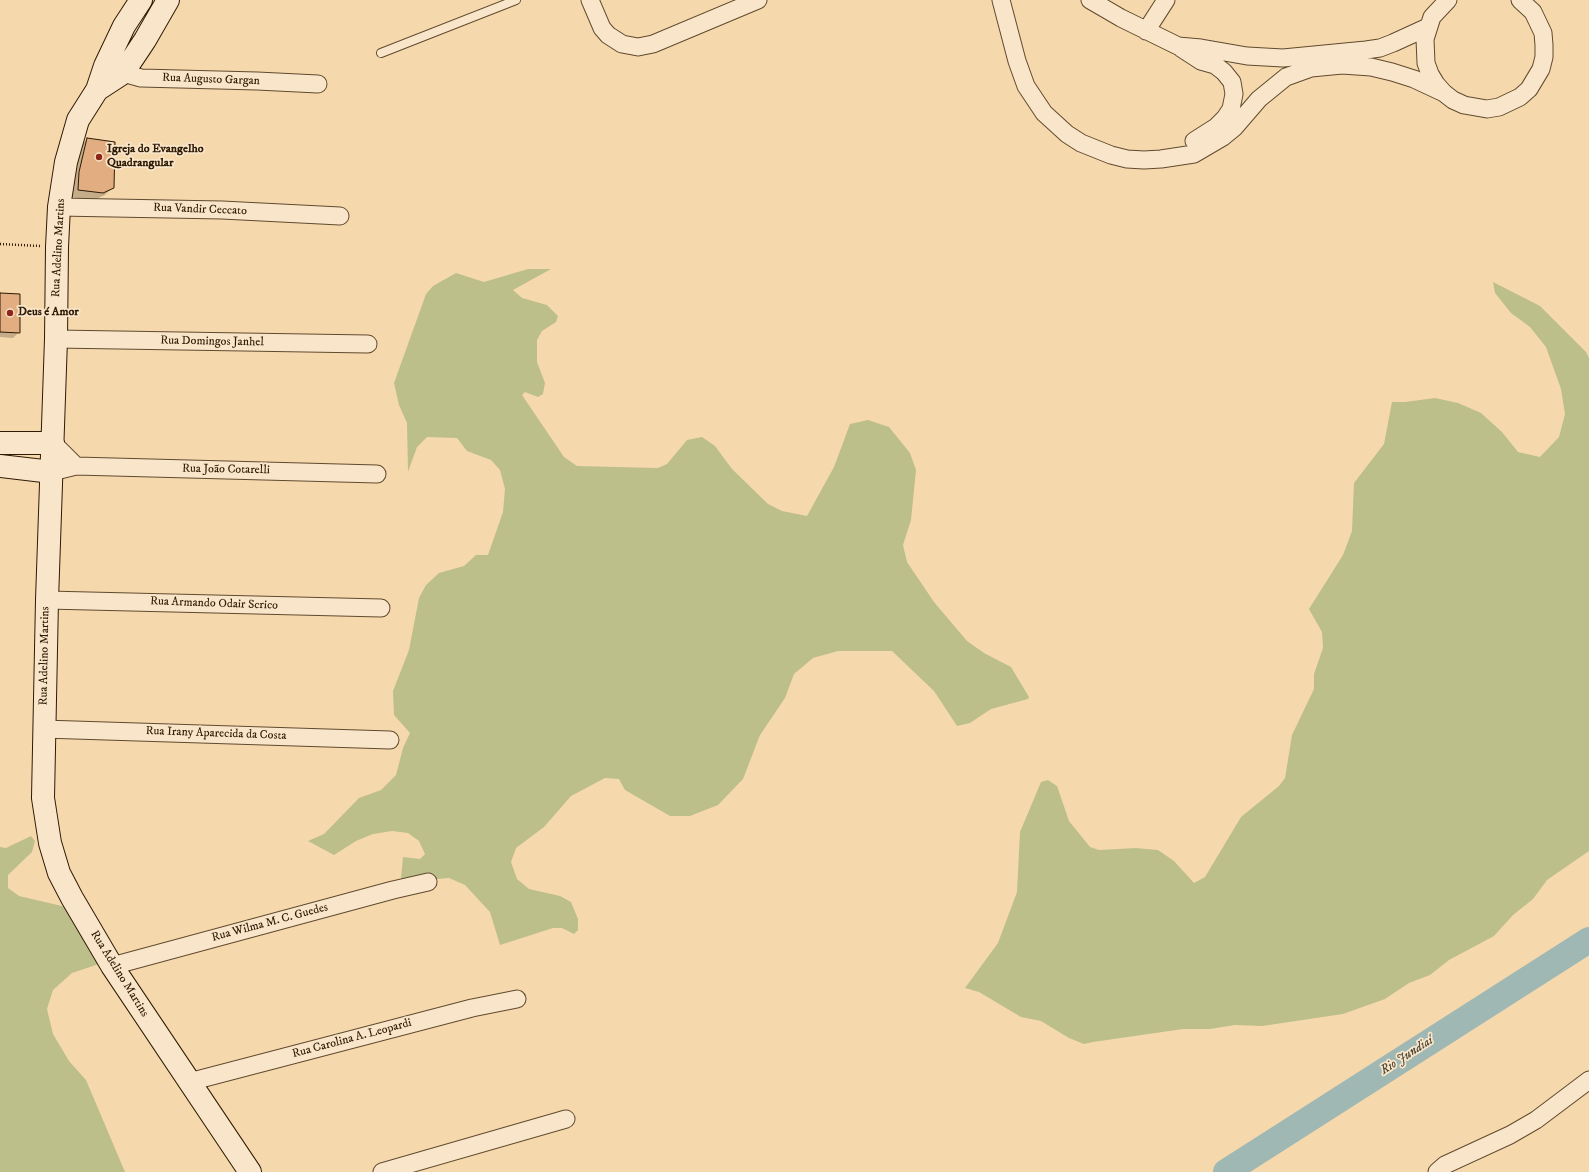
<!DOCTYPE html>
<html>
<head>
<meta charset="utf-8">
<style>
  body { margin:0 }
  canvas { display:block; background:#f6d8ad }
</style>
</head>
<body>
<canvas width="1589" height="1172"></canvas>
<script>
const ctx = document.querySelector('canvas').getContext('2d');
ctx.lineJoin = 'round';
function paint(path, color) { ctx.fillStyle = color; ctx.fill(path, 'evenodd'); }
const poly = rows => new Path2D(rows.map(r => 'M' + r).join(''));
function stroke(path, color, width, dash) { ctx.strokeStyle = color; ctx.lineWidth = width; ctx.lineCap = dash ? 'butt' : 'round'; ctx.setLineDash(dash || []); ctx.stroke(path); }
function drawText(font, color, halo, rows, align = 'center') {
  ctx.font = font + ' "IM FELL DW Pica",serif'; ctx.lineWidth = 3.5; ctx.setLineDash([]); ctx.textBaseline = 'middle'; ctx.strokeStyle = halo; ctx.fillStyle = color; for (const [text, x, y, turn = 0] of rows) {
    ctx.save(); ctx.translate(x, y); ctx.rotate((+turn || 0) * Math.PI / 180); ctx.textAlign = isNaN(turn) ? turn : align; if (halo) ctx.strokeText(text, 0, 0); ctx.fillText(text, 0, 0); ctx.restore();
  }
}
const green = poly([
  [528,269,551,269,513,290,522,298,547,305,558,316,556,322,542,331,537,340,537,362,545,383,543,394,538,397,525,392,522,395,564,457,577,466,658,468,667,464,687,440,702,437,715,446,732,469,768,504,782,511,807,516,834,467,850,424,868,420,889,427,910,453,916,470,911,520,903,545,907,562,934,602,967,641,984,653,1011,667,1029,697,1028,699,991,709,970,723,957,726,934,691,892,651,838,651,813,658,794,674,785,698,760,735,743,779,718,805,690,816,670,816,625,790,619,779,605,778,571,796,544,827,516,848,511,862,517,879,529,889,560,896,571,902,578,919,578,930,574,934,562,928,553,928,500,945,490,912,465,885,449,878,413,881,401,878,403,857,420,859,425,854,419,841,408,833,392,831,373,834,356,841,334,855,308,841,324,834,359,798,381,790,396,775,403,748,410,733,394,715,393,691,409,650,419,598,426,585,439,573,464,566,476,555,488,555,503,512,505,489,500,470,491,460,467,451,457,438,427,437,417,447,408,472,407,423,399,405,394,383,426,294,433,286,456,273,484,282],
  [1493,282,1540,306,1586,352,1589,358,1589,851,1547,880,1533,899,1513,915,1494,936,1449,960,1430,975,1409,983,1385,999,1343,1014,1262,1026,1235,1025,1210,1029,1183,1029,1093,1042,1084,1044,1069,1038,1041,1021,1021,1017,979,992,965,988,998,943,1017,892,1020,832,1041,782,1048,780,1057,786,1069,821,1090,847,1099,850,1136,848,1158,850,1174,861,1194,883,1205,877,1241,817,1279,786,1285,778,1292,735,1314,689,1314,674,1323,648,1322,632,1309,609,1343,555,1352,531,1354,483,1384,444,1392,402,1405,402,1435,398,1458,403,1481,413,1502,432,1518,452,1540,457,1559,437,1565,414,1561,389,1546,347,1530,327,1511,313,1495,293],
  [31,836,35,841,32,852,8,875,8,888,19,896,79,910,102,963,72,973,53,990,47,1009,53,1034,69,1061,86,1080,125,1172,0,1172,0,847,6,848]
]);
const shadow = poly([
  [87,139,113,187,105,195,94,200,70,197,79,147],
  [0,294,19,332,13,338,0,337]
]);
const river = poly([
  [1226,1172,1589,940]
]);
const building = poly([
  [87,138,115,142,114,188,103,193,78,190,79,172,87,138],
  [0,293,20,294,20,333,0,332,0,293]
]);
const path = poly([
  [0,244,40,246]
]);
const lane = poly([
  [381,53,516,0]
]);
const street = poly([
  [590,0,602,28,608,35,622,44,638,47,653,44,758,0],
  [1001,0,1017,61,1026,86,1044,113,1067,134,1081,143,1111,155,1127,159,1144,160,1161,159,1194,154,1223,137,1234,128,1259,99,1286,77,1311,68,1342,65,1371,67,1392,72,1414,79,1444,93],
  [1090,0,1121,18,1178,46,1201,48,1247,56,1283,58,1366,50,1380,48,1393,43,1428,27],
  [1448,0,1432,17,1425,39,1426,63,1430,74,1436,84,1444,93,1453,100,1464,105,1487,109,1499,107,1520,97,1529,89,1541,69,1544,57,1544,45,1543,33,1533,12,1520,0],
  [1146,31,1166,0],
  [1181,48,1201,61,1215,65,1224,72,1232,82,1234,94,1231,109,1225,118,1216,127,1194,141],
  [112,68,123,73,141,78,257,81,318,84],
  [59,207,222,210,340,216],
  [56,339,368,344],
  [53,443,76,466],
  [52,472,76,466,377,474],
  [47,600,381,608],
  [43,729,390,740],
  [112,966,393,890,428,882],
  [189,1082,472,1008,517,999],
  [382,1172,566,1119],
  [1437,1172,1445,1165,1510,1135,1536,1120,1589,1080]
]);
const secondary = poly([
  [141,0,124,26,105,66,97,90,78,120,66,162,59,207,57,247,56,339,47,600,43,798,50,843,59,873,72,898,112,966,250,1172],
  [97,90,123,73,145,40,168,0],
  [0,443,53,443],
  [0,466,52,472]
]);
const markers = [
  [99,157,4,"#8f2418"],
  [10,313,4,"#8f2418"]
];
const streetNames = [
  ["Rua Augusto Gargan",211,80,2],
  ["Rua Vandir Ceccato",200,210,2],
  ["Rua Adelino Martins",59,248,-87],
  ["Rua Domingos Janhel",212,342,1],
  ["Rua João Cotarelli",226,470,1],
  ["Rua Armando Odair Scrico",214,604,2],
  ["Rua Adelino Martins",45,656,-89],
  ["Rua Irany Aparecida da Costa",216,734,2],
  ["Rua Wilma M. C. Guedes",270,923,-15],
  ["Rua Adelino Martins",119,974,58],
  ["Rua Carolina A. Leopardi",352,1039,-15]
];
const poiNames = [
  ["Igreja do Evangelho",107,150],
  ["Quadrangular",107,164],
  ["Deus é Amor",18,313]
];
const waterNames = [
  ["Rio Jundiaí",1407,1056,-33]
];
paint(green, '#bcbf8a');
paint(shadow, '#0003');
stroke(river, '#a0b8b4', 26);
paint(building, '#e3ad82');
stroke(building, '#2e1a04', 1);
stroke(lane, '#604a2e', 10);
stroke(street, '#604a2e', 19);
stroke(secondary, '#2e1a04', 24);
stroke(path, '#2e1a04', 2.5, [1, 2]);
stroke(lane, '#f9e6ca', 8);
stroke(street, '#f9e6ca', 17);
stroke(secondary, '#f9e6ca', 22);
for (const [x, y, r, color] of markers) { const dot = new Path2D(); dot.arc(x, y, r, 0, 2 * Math.PI); ctx.fillStyle = color; ctx.fill(dot); stroke(dot, '#f9e6ca', 1.5); }
drawText('12px', '#2e1a04', '#f9e6ca', streetNames);
drawText('bold 12px', '#2e1a04', '#f9e6ca', poiNames, 'left');
drawText('italic 13px', '#504939', '#f9e6ca', waterNames);
</script>
</body>
</html>
